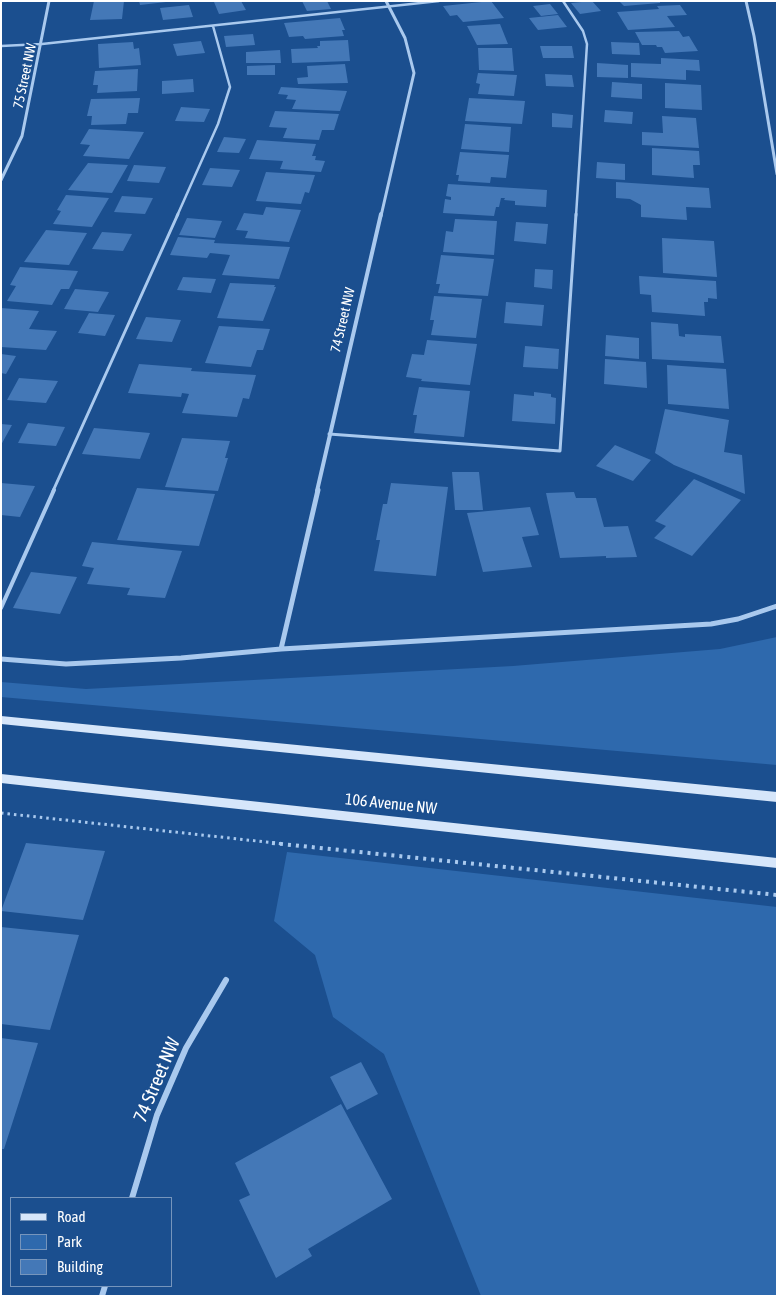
<!DOCTYPE html>
<html>
<head>
<meta charset="utf-8">
<style>
  body { margin:0 }
  #map { position:relative; width:778px; height:1297px; overflow:hidden; background:#1b4f8f; font-family:"Asap Condensed",sans-serif }
  canvas { display:block }
  .frame { position:absolute; inset:0; border:2px solid #fff; pointer-events:none }
  .legend { position:absolute; left:10px; top:1197px; width:162px; height:90px; box-sizing:border-box; background:#1b4f8f; border:1px solid #7695bc; margin:0; padding:6px 9px; list-style:none; font-size:15px; color:#fff }
  .legend li { display:flex; align-items:center; gap:10px; height:25px }
  .legend b { width:25px; border:1px solid #7695bc }
</style>
</head>
<body>
<div id="map">
<canvas width="778" height="1297"></canvas>
<div class="frame"></div>
<ul class="legend">
<li><b style="height:6px;background:#d6e6fa"></b>Road</li>
<li><b style="height:14px;background:#2e69ad"></b>Park</li>
<li><b style="height:14px;background:#4478b7"></b>Building</li>
</ul>
</div>
<script>
const ctx = document.querySelector('canvas').getContext('2d');
ctx.lineJoin = 'round';
function paint(path, color) { ctx.fillStyle = color; ctx.fill(path, 'evenodd'); }
const poly = rows => new Path2D(rows.map(r => 'M' + r).join(''));
function stroke(path, color, width, dash) { ctx.strokeStyle = color; ctx.lineWidth = width; ctx.lineCap = dash ? 'butt' : 'round'; ctx.setLineDash(dash || []); ctx.stroke(path); }
function drawText(font, color, halo, rows, align = 'center') {
  ctx.font = font + ' "Asap Condensed",sans-serif'; ctx.lineWidth = 4; ctx.setLineDash([]); ctx.textBaseline = 'middle'; ctx.strokeStyle = halo; ctx.fillStyle = color; for (const [text, x, y, turn = 0] of rows) {
    ctx.save(); ctx.translate(x, y); ctx.rotate((+turn || 0) * Math.PI / 180); ctx.textAlign = isNaN(turn) ? turn : align; if (halo) ctx.strokeText(text, 0, 0); ctx.fillText(text, 0, 0); ctx.restore();
  }
}
const green = poly([
  [777,637,777,765,1,697,1,682,86,689,513,666,720,649],
  [287,852,777,907,777,1296,481,1296,384,1054,333,1017,315,955,274,921]
]);
const building = poly([
  [94,1,124,1,122,19,90,20],
  [139,1,166,1,166,2,140,5],
  [241,1,246,10,219,14,214,2],
  [302,1,327,1,331,9,307,11],
  [491,1,504,18,463,22,457,15,450,16,443,6],
  [592,1,601,11,580,14,571,3],
  [619,1,660,1,660,3,624,6],
  [550,4,558,14,541,16,533,6],
  [189,5,193,17,163,20,160,8],
  [680,5,687,15,667,16,675,27,628,30,617,12,659,9,657,6],
  [558,15,567,27,538,30,529,18],
  [340,18,345,30,342,30,344,36,305,39,303,36,289,37,284,23],
  [500,24,508,44,477,45,467,26],
  [679,31,683,37,689,36,698,51,665,53,662,47,657,47,656,45,642,45,635,32],
  [253,34,255,45,226,47,224,36],
  [348,40,350,61,292,63,291,49,318,48,317,46,320,46,320,41],
  [201,41,205,53,177,56,173,44],
  [133,42,134,49,139,48,141,65,99,68,98,44],
  [611,42,639,43,640,55,612,54],
  [540,46,572,46,574,58,543,58],
  [478,48,512,48,514,71,479,70],
  [280,50,281,63,246,63,246,52],
  [661,58,699,60,700,71,686,70,686,80,631,77,631,63,661,64],
  [597,63,628,65,628,78,597,77],
  [345,64,348,83,298,84,297,78,308,77,307,66],
  [275,65,275,75,247,75,247,66],
  [138,69,137,91,97,93,98,85,93,85,95,71],
  [478,73,517,75,514,96,478,94,480,84,476,83],
  [545,74,572,75,574,87,546,86],
  [193,79,194,92,162,94,162,81],
  [612,82,642,84,642,99,611,97],
  [665,83,701,85,702,110,665,108],
  [281,87,347,91,340,111,292,109,296,100,286,99,288,95,278,94],
  [140,98,138,113,128,113,126,124,91,125,92,116,87,116,91,99],
  [469,98,525,101,522,124,465,121],
  [181,107,210,109,204,122,175,121],
  [605,110,633,112,632,124,604,122],
  [275,111,339,114,334,130,322,130,319,140,283,138,287,128,269,127],
  [552,113,573,115,572,128,552,127],
  [662,116,696,118,699,148,642,145,642,132,663,133],
  [465,124,511,127,509,152,461,149],
  [89,129,144,132,129,159,83,156,90,145,80,144],
  [224,137,246,139,239,153,217,152],
  [257,140,316,144,312,156,316,156,315,160,325,161,321,172,280,169,283,161,249,159],
  [652,148,699,151,700,165,693,165,694,178,652,175],
  [460,152,509,155,506,178,491,177,490,183,458,181,459,175,456,175],
  [597,162,625,164,625,180,596,178],
  [88,163,128,165,112,193,68,190],
  [134,165,166,167,159,183,127,181],
  [210,168,240,170,232,187,202,185],
  [266,172,315,175,309,193,305,192,301,204,256,201],
  [616,182,709,188,711,208,686,207,687,220,641,217,641,205,630,199,616,198],
  [448,184,547,190,546,207,515,205,515,201,504,200,505,198,501,198,499,207,496,207,494,216,443,213,445,199,451,200,451,197,446,196],
  [66,195,109,198,92,227,53,224,61,211,57,210],
  [122,196,153,198,145,214,114,212],
  [266,207,301,210,289,242,245,238,248,231,236,230,244,213,263,215],
  [187,218,222,221,215,238,179,235],
  [455,219,497,221,494,255,443,252,446,231,453,232],
  [516,222,548,224,546,244,514,241],
  [46,230,87,233,69,265,24,262],
  [102,232,132,234,123,251,92,249],
  [178,237,215,240,214,243,290,247,279,279,222,275,230,255,210,253,207,258,170,255],
  [662,238,714,241,717,277,663,273],
  [441,255,494,259,488,296,438,293,440,284,436,284],
  [20,267,78,271,69,289,61,289,52,305,7,301,16,286,10,285],
  [535,269,553,270,552,289,534,287],
  [639,276,716,281,717,299,708,298,708,302,704,302,705,316,652,312,651,295,640,294],
  [183,277,216,279,211,293,177,290],
  [230,283,275,285,274,287,276,287,263,321,217,318],
  [75,289,109,292,98,312,64,309],
  [434,296,482,299,476,338,431,335,434,320,430,320],
  [506,302,544,305,542,326,504,323],
  [1,308,39,311,29,329,57,331,46,350,1,347],
  [89,313,115,315,105,336,78,333],
  [146,317,181,320,172,342,136,339],
  [651,322,678,324,679,336,685,337,685,334,721,336,724,363,652,359],
  [219,326,270,329,263,350,257,350,251,367,205,363],
  [606,335,639,338,639,359,605,356],
  [427,340,477,344,470,385,421,381,422,379,406,377,412,354,424,355],
  [525,346,559,349,558,369,523,367],
  [1,354,16,356,6,374,1,373],
  [605,359,646,362,647,388,604,384],
  [139,364,192,368,191,371,256,375,249,399,243,398,237,417,182,413,189,394,182,393,181,397,128,393],
  [667,365,726,369,729,409,668,404],
  [19,378,58,381,46,403,7,400],
  [419,387,470,391,464,437,414,433,417,415,413,415],
  [534,392,551,394,551,397,556,398,555,424,512,421,514,394,534,396],
  [665,409,729,420,724,452,742,455,745,494,674,465,655,453],
  [28,423,65,427,56,446,18,443],
  [1,424,12,425,1,445],
  [94,428,150,433,140,459,82,454],
  [182,438,230,441,225,458,228,458,218,491,165,487],
  [615,445,651,460,633,481,596,466],
  [452,472,479,472,483,510,455,510],
  [694,479,741,500,692,556,654,538,666,526,655,521],
  [1,483,35,486,20,517,1,515],
  [391,483,448,487,436,576,374,571,380,540,376,540,383,504,387,504],
  [137,488,215,494,199,546,117,540],
  [574,492,576,498,596,498,604,527,628,526,637,557,606,558,606,556,560,558,546,493],
  [530,507,539,535,522,537,532,567,483,572,467,513],
  [92,542,182,551,165,598,127,595,130,588,87,584,94,568,82,566],
  [31,572,77,577,60,614,13,608],
  [26,843,105,851,83,920,1,911],
  [1,927,79,935,50,1030,1,1024],
  [1,1038,38,1043,4,1149,1,1149],
  [361,1062,378,1094,347,1110,330,1077],
  [341,1104,392,1199,308,1249,312,1256,276,1278,239,1200,250,1195,235,1163]
]);
const pathFar1 = poly([
  [1,813,284,844]
]);
const path = poly([
  [272,843,777,895]
]);
const laneFar2 = poly([
  [563,1,583,31,587,44,576,216],
  [1,46,42,44,439,1],
  [177,216,218,124,230,87,213,26]
]);
const laneFar1 = poly([
  [329,434,560,451,576,214],
  [53,491,178,214]
]);
const lane = poly([
  [1,608,54,490]
]);
const streetFar3 = poly([
  [746,1,754,36,777,174],
  [1,180,22,136,49,1],
  [381,216,414,73,405,38,386,1]
]);
const streetFar2 = poly([
  [317,491,381,214]
]);
const streetFar1 = poly([
  [281,649,318,490],
  [1,659,66,664,181,658,281,649,711,624,738,619,777,606]
]);
const street = poly([
  [132,1198,157,1115,186,1048,226,980],
  [102,1296,105,1286]
]);
const secondary = poly([
  [1,716,777,792,777,802,1,724,1,716],
  [1,774,777,858,777,868,1,783,1,774]
]);
const farStreetnames = [
  ["75 Street NW",25,76,-78],
  ["74 Street NW",343,320,-77]
];
const streetNames = [
  ["106 Avenue NW",391,804,6]
];
const nearStreetnames = [
  ["74 Street NW",157,1080,-67]
];
paint(green, '#2e69ad');
paint(building, '#4478b7');
stroke(pathFar1, '#a9c9ee', 3, [2.5, 4]);
stroke(path, '#a9c9ee', 4, [3, 5]);
stroke(laneFar2, '#a9c9ee', 2.5);
stroke(laneFar1, '#a9c9ee', 3);
stroke(lane, '#a9c9ee', 4);
stroke(streetFar3, '#a9c9ee', 3);
stroke(streetFar2, '#a9c9ee', 4);
stroke(streetFar1, '#a9c9ee', 5);
stroke(street, '#a9c9ee', 6);
paint(secondary, '#d6e6fa');
drawText('14px', '#fff', '#1b4f8f', farStreetnames);
drawText('16px', '#fff', '#1b4f8f', streetNames);
drawText('19px', '#fff', '#1b4f8f', nearStreetnames);
</script>
</body>
</html>
